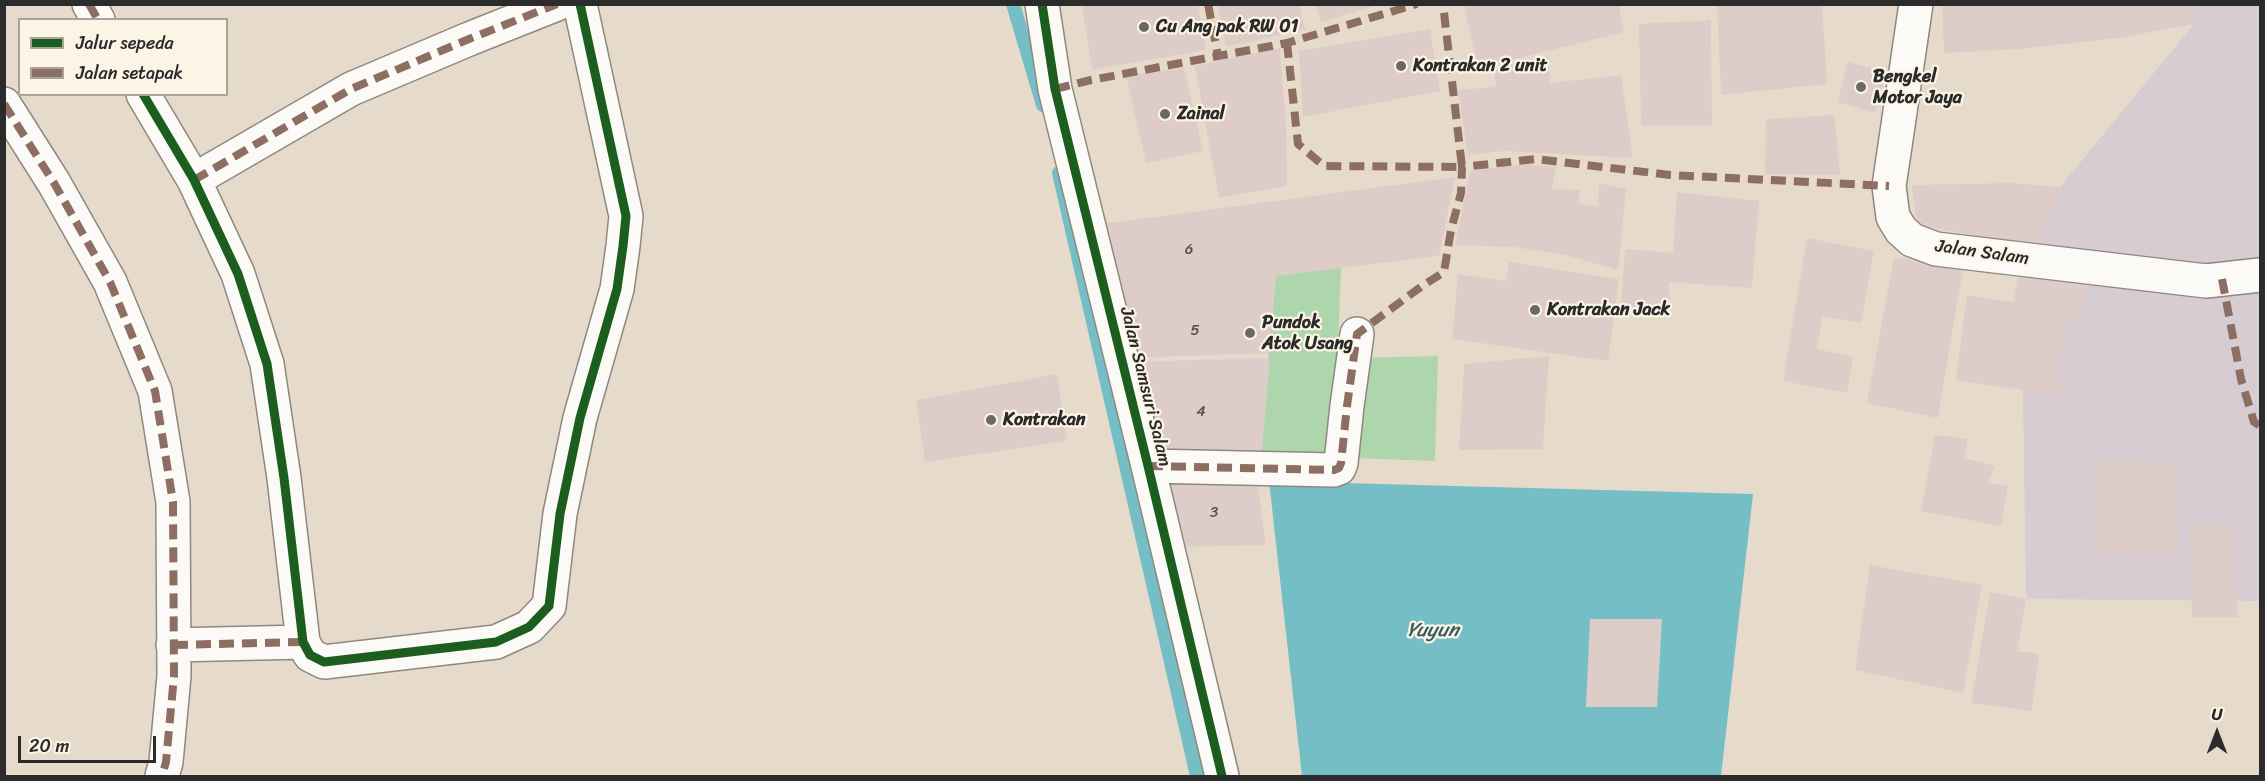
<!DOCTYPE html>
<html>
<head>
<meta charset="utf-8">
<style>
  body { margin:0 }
  #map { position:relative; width:2265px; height:781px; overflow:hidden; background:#e6dbcb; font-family:Sriracha,sans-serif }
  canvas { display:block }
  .frame { position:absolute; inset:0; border:6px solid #2b2b2b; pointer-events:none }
  .legend { position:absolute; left:18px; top:18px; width:210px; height:78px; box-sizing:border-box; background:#fcf5e5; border:2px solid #a8a49b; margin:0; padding:8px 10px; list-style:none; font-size:18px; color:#2b2b2b }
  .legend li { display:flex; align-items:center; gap:12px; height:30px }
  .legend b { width:30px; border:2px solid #a8a49b }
  .north { position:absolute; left:2187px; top:703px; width:60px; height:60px; -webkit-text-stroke:4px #fcf5e5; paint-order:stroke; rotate:0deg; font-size:16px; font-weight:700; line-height:24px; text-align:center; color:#2b2b2b }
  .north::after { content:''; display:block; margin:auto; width:21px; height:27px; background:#2b2b2b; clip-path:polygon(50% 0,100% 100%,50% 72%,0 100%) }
  .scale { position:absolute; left:18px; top:736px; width:138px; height:27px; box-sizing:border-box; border:3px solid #2b2b2b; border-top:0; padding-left:8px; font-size:18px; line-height:21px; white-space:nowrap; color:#2b2b2b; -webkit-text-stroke:4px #fcf5e5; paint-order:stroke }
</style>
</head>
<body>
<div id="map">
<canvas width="2265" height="781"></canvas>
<div class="frame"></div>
<ul class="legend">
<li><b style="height:8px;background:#1b5e20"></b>Jalur sepeda</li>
<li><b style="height:8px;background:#8d6e63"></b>Jalan setapak</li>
</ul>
<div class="north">U</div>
<div class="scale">20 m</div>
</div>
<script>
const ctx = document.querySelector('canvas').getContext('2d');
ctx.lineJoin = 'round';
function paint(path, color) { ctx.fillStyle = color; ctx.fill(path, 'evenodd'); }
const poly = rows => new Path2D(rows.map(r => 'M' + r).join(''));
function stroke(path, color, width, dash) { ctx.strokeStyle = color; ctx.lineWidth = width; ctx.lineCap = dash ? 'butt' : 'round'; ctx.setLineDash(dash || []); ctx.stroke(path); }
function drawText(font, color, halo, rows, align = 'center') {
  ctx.font = font + ' Sriracha,sans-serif'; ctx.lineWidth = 4.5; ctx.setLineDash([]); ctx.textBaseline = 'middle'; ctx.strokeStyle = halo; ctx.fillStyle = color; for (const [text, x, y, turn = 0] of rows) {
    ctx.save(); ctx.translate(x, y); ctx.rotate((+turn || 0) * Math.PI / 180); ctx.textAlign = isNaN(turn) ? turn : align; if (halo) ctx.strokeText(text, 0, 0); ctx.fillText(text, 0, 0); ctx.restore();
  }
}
const industrial = poly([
  [2193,5,2260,5,2260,601,2026,599,2023,391,2038,247,2060,187,2194,24]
]);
const green = poly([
  [1341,266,1334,460,1259,458,1276,276],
  [1438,356,1435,461,1352,458,1354,358]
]);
const water = poly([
  [1269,481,1753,494,1721,776,1302,776]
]);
const stream = poly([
  [1013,4,1043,105],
  [1059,173,1197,776]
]);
const building = poly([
  [1082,4,1198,4,1206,50,1092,70],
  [1315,4,1377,4,1377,5,1321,22],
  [1464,4,1619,4,1624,32,1478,68],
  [1717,4,1822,4,1827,84,1721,95],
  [1942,4,2193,4,2194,24,2118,38,2019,49,1944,53],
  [1218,5,1299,5,1305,29,1226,47],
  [1711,20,1712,125,1641,125,1639,24],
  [1430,29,1440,91,1303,117,1299,51],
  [1280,48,1286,124,1287,186,1219,198,1195,66],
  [1549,55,1550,83,1621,75,1633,158,1504,151,1468,155,1458,90,1496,87,1494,69],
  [1847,62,1886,72,1875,113,1838,102],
  [1184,68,1203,151,1146,163,1126,76],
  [1834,115,1840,175,1765,174,1766,119],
  [1526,164,1556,167,1552,189,1580,190,1578,203,1598,207,1599,183,1626,189,1618,270,1569,256,1514,247,1455,245,1470,171],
  [1455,177,1439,256,1276,276,1269,353,1124,358,1095,225],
  [2013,183,2060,187,2038,247,1917,225,1912,185],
  [1677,192,1759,201,1752,288,1669,282,1668,311,1621,307,1625,249,1673,253],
  [1807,238,1874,251,1861,323,1822,316,1817,349,1853,357,1847,393,1783,381],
  [1894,257,1963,269,1938,418,1867,403],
  [1509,262,1619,279,1608,361,1452,339,1458,274,1506,281],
  [2018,277,2087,284,2082,318,2062,319,2060,396,1956,380,1967,295,2013,302],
  [1549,356,1543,449,1459,450,1464,364],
  [1270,358,1261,463,1148,465,1126,362],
  [1057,374,1067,441,925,462,916,400],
  [1935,435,1968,439,1964,458,1995,466,1988,483,2008,486,2001,526,1921,511],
  [2094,460,2177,462,2179,556,2098,555,2098,530],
  [1160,477,1257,481,1266,545,1174,547],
  [2235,524,2238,617,2192,617,2189,525],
  [1870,565,1982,585,1963,693,1855,670],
  [1990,592,2026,599,2017,651,2039,654,2032,711,1971,703],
  [1590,619,1662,619,1657,707,1586,707]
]);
const minor = poly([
  [89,4,98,20],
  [1042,4,1055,89,1148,466,1222,776],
  [1916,4,1889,186,1893,217,1901,230,1912,240,1936,249,2206,281,2260,275],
  [143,94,194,180,238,274,267,364,284,478,303,642,310,655,324,662,496,642,529,627,549,606,560,514,580,418,617,289,623,246,626,216,580,4],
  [4,104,54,183,110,282,155,391,173,502,174,676,166,762,162,776],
  [194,180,351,89,469,39,557,4],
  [1148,466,1334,470,1339,468,1341,463,1347,406,1357,334],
  [173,645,303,642]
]);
const quiet = poly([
  [89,4,98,20],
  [1208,4,1218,56],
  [1287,43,1298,144,1324,166,1462,167,1443,4],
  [1055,89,1091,80,1287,43,1417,4],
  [4,104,54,183,110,282,155,391,173,502,174,676,166,762,162,776],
  [194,180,351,89,469,39,557,4],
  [2222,279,2241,379,2254,422,2260,426],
  [1148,466,1334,470,1339,468,1341,463,1347,406,1357,334,1422,286,1444,272,1451,230,1461,193,1462,167,1536,159,1670,175,1889,186],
  [173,645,303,642]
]);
const cycleway = poly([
  [1042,4,1055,89,1148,466,1222,776],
  [143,94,194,180,238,274,267,364,284,478,303,642,310,655,324,662,496,642,529,627,549,606,560,514,580,418,617,289,623,246,626,216,580,4]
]);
const markers = [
  [1144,27,6,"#6c6963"],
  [1401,66,6,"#6c6963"],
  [1861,87,6,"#6c6963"],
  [1165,114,6,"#6c6963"],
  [1535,310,6,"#6c6963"],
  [1250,333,6,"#6c6963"],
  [991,420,6,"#6c6963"]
];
const numberNames = [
  ["6",1189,250],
  ["5",1195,331],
  ["4",1201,412],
  ["3",1214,513]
];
const poiNames = [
  ["Cu Ang pak RW 01",1156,27],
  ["Kontrakan 2 unit",1413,66],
  ["Bengkel",1873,77],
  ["Motor Jaya",1873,98],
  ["Zainal",1177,114],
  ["Kontrakan Jack",1547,310],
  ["Pundok",1262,323],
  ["Atok Usang",1262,344],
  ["Kontrakan",1003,420]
];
const streetNames = [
  ["Jalan Salam",1982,253,8],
  ["Jalan Samsuri Salam",1145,387,76]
];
const waterNames = [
  ["Yuyun",1433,631]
];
paint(industrial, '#d6ccd2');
paint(green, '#add6ad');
paint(water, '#76bec6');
stroke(stream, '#76bec6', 14);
paint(building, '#deccc9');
stroke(minor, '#8e8881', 36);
stroke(minor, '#fbfaf7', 33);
stroke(quiet, '#8d6e63', 8, [15, 8]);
stroke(cycleway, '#1b5e20', 9);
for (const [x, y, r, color] of markers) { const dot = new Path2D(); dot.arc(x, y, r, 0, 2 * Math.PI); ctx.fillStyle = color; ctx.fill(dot); stroke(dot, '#fcf5e5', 2); }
drawText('15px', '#585352', null, numberNames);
drawText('bold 18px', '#2b2b2b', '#fcf5e5', poiNames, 'left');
drawText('18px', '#2b2b2b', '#fcf5e5', streetNames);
drawText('italic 20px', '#345a61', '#fcf5e5', waterNames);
</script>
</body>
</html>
